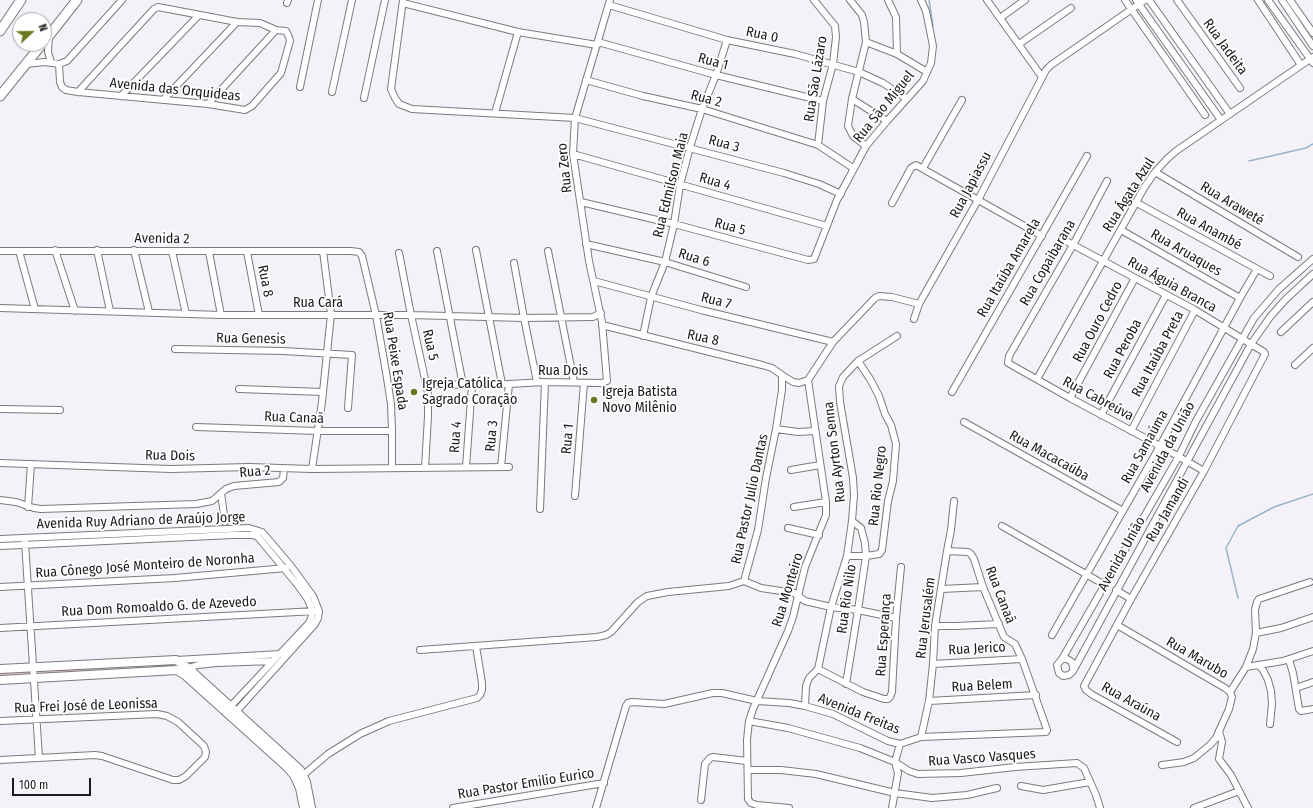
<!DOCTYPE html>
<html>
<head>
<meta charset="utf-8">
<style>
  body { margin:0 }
  #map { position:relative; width:1313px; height:808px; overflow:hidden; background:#f5f1f8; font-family:"Fira Sans Condensed",sans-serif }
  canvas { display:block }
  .north { position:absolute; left:12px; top:12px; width:40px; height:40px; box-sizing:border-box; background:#fff; border:1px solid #a4a3a5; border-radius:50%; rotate:68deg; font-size:11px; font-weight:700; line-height:16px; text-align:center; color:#1c1a1d }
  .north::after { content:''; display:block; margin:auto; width:14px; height:18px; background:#6b7621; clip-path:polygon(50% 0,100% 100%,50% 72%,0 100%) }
  .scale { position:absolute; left:12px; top:778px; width:79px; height:18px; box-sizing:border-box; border:2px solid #1c1a1d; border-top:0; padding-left:5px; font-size:12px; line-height:14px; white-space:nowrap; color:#1c1a1d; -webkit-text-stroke:3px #fff; paint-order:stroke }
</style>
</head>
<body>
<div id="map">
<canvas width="1313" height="808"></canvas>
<div class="north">N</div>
<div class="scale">100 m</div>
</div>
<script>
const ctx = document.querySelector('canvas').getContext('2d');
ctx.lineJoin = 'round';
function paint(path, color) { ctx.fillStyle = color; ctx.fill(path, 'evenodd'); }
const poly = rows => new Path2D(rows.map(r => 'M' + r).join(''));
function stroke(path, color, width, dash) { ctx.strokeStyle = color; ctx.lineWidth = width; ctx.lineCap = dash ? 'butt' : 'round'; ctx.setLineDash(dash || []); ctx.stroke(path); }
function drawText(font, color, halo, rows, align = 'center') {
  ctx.font = font + ' "Fira Sans Condensed",sans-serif'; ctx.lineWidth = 3.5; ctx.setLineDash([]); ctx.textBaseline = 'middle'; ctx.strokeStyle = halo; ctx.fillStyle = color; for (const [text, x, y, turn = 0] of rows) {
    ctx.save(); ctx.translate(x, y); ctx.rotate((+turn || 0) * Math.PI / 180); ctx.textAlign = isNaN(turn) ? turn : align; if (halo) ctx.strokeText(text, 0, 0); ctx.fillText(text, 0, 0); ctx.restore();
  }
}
const green = poly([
  [170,663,171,666,168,667,41,674,38,672,38,670],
  [30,671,31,674,0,678,0,672]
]);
const stream = poly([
  [929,0,933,26],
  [1249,161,1306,148,1313,144],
  [1238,598,1226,548,1238,526,1274,507,1313,494]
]);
const minor = poly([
  [403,0,391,89,395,98,399,104,412,109,575,118,784,173,819,184,841,194],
  [814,0,835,26,836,37,833,64,823,101,818,145],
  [850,0,862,15,864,22,866,42,852,99,848,126,853,136,866,146],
  [888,0,896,17,897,54],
  [987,0,1042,77],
  [1125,0,1205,115],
  [1136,0,1221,120],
  [1149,0,1230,114],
  [1177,0,1240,88],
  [1258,0,1301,65],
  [1268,0,1313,63],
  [1282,0,1313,46],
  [1290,0,1313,33],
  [287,3,288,0],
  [403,3,518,32,597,45],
  [609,5,727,40,795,54,859,72,883,83,907,99],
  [1000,18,1025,0],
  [49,36,48,52,51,62],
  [598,42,716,75,823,101],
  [866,42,897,54,927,72],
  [1019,44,1071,8],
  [26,64,45,62,59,64,67,61,122,0],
  [59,64,60,82,62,87,66,90,78,92,208,104,245,110,252,106,281,73,290,41,289,37,286,31,276,30,260,23,237,22,158,7,154,9,119,47,78,92],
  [586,80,643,96,702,109,818,145,853,168],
  [300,87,318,0],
  [332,92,352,0],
  [121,96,199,15],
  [364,98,385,0],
  [164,99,237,22],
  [852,99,887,121],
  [208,104,276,30],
  [495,113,518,32],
  [573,154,827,226],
  [923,168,962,100],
  [1155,172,1298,257],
  [1107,181,1073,245,1009,356,1008,363,1070,398,1160,446,1204,471],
  [581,202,674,224,808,260,814,259,837,200,866,146,887,121,923,81,931,63,933,46,926,11,921,0],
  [892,203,911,168,916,165,1042,236],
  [1137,203,1270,276],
  [1121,230,1240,298],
  [1064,240,1195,310,1264,352,1265,354,1204,471,1131,599,1084,686,1086,690,1091,694,1177,742],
  [586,244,665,262,746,287],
  [55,250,75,311],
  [97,250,110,311],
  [134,250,149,312],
  [476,250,502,384],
  [0,251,351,251,359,252,362,256,376,315,386,372,391,404,392,431,392,468],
  [19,251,35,309],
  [172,251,186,314],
  [437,251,463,385],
  [548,251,574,382],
  [209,252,221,315],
  [247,252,259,315],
  [399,253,411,315,428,393,428,416,425,468],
  [514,263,524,318,537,382],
  [594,281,701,310,833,342],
  [0,308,221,315,411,315,524,318,593,317,601,313],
  [914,319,919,304,978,200,1046,70,1051,65,1145,0],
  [1281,332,1313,302],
  [643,336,651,297,665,262,674,224,680,185,690,147,702,109,716,75,727,40],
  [175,349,283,351,352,355,348,408],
  [1295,365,1313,348],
  [782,375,793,382,799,383,808,380,833,342,875,298,879,296,892,297,919,304],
  [1037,379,1144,188,1155,172,1167,159,1176,151,1313,57],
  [427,385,509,384,545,382,602,383,607,381,602,322,589,261,573,154,575,118,610,0],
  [239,389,323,392],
  [952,392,1087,156],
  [1070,398,1135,278],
  [0,409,60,410],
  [1101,415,1166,295],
  [964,422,1123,511],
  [196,427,318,431,392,431],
  [776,429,798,432,815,431],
  [1131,431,1195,310],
  [0,463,171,469,249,467,312,469,509,467],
  [466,467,472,385],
  [501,467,509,384],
  [312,469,322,402,331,314,323,251],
  [791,470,820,465],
  [221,493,225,522],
  [575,496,584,383],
  [0,500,16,502,34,508,41,509,196,504,212,501,226,489,234,486,279,482,283,478,284,469],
  [28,507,31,464],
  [794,507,826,502],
  [540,509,545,382],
  [1002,526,1105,585],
  [788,528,819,535],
  [0,539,249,528,262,532,291,566,313,596,319,611,318,618,315,624,234,714],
  [25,542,39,758],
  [0,546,233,535,253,535,258,537,296,583,307,598,311,607,312,616,309,623,228,709],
  [847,556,866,556,879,554,882,550,888,501,893,481,896,444,891,425,885,414,879,396,870,379,858,361],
  [744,581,761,588,794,593,805,601,831,607,858,610,896,618],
  [0,587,175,578,286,568],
  [941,589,983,587],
  [1116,590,1131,599],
  [1117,625,1225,688,1230,692,1232,697,1229,709,1216,738,1210,745,1194,758,1184,762,1162,765],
  [935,626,956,626,999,624],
  [0,628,316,611],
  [1256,633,1281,628,1313,617],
  [1052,635,1160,446,1240,298,1257,269],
  [420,650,597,637,606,635,611,632,638,602,647,596,668,592,729,586,744,581,758,530,766,478,776,429,782,390,782,375,772,368,762,365,602,325],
  [1062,659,1179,456,1196,421,1254,318,1279,289,1313,259],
  [176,660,281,654],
  [1289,660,1293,673,1299,709,1301,711,1313,709],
  [933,664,1022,659],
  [1258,665,1263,670,1268,680,1271,691,1272,704,1270,724],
  [1246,667,1283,661,1313,651],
  [1073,668,1072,662,1067,659,1062,659,1057,665,1059,673,1063,676,1069,675,1073,671,1251,344,1270,317,1285,300,1313,274],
  [185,669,198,665,217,663,273,661],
  [818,669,863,692,884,699,888,699,890,697,892,692,896,618,901,567],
  [846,684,858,610,866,556,865,543,861,528,852,521],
  [1296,688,1313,682],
  [1230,692,1246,667,1253,649,1256,633,1255,610,1257,602,1259,599,1310,582],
  [929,701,1036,695],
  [805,706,806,686,809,678,818,669,831,607,847,556,852,521,854,495,853,478,840,402,839,386,843,377,858,361,897,336],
  [0,721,157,714,167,716,178,722,204,746,206,752,205,757,186,776,179,780,173,780,102,756,95,755,0,760],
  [749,721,788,728,860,748,895,762,909,771,918,774,961,773,1015,767,1077,763,1084,768,1096,795,1100,808],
  [1219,731,1222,742,1219,759,1231,775,1248,808],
  [921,737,929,701,933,664,935,626,947,551,951,530,954,501],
  [748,770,781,770,816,774,895,793,932,798,967,795,997,788],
  [301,777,328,754,360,734,389,721,477,698,480,695,482,690,482,683,476,646],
  [1021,786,1043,790,1090,782],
  [701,800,705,764,710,758,713,757,747,761],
  [453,808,604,783],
  [596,808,626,706,628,703,632,702,664,704,713,693,722,693,757,701,789,703,805,706,833,714,888,741,900,744,921,737,1046,732,1047,730,1046,727,1022,659,1015,644,1004,637,983,587,974,559,971,554,968,552,947,551],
  [789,808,757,805,751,803,748,799,747,740,749,721,753,709,788,631,793,617,805,567,826,515,826,502,808,380],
  [892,808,898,773,895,762,900,744],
  [1194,808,1239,791]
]);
const tertiary = poly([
  [0,669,176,660,188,668,300,770,306,782,311,808],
  [0,680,177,670,185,675,286,766,294,775,300,788,304,808]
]);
const secondary = poly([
  [0,31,21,0],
  [44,42,77,0],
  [0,96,42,44]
]);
const markers = [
  [414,392,4,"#6b7621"],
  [594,400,4,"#6b7621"]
];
const streetNames = [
  ["Rua 0",762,35,12],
  ["Rua Jadeita",1225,47,54],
  ["Rua 1",713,62,15],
  ["Rua São Lázaro",816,79,-81],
  ["Avenida das Orquideas",175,90,6],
  ["Rua 2",706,99,15],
  ["Rua São Miguel",884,107,-51],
  ["Rua 3",724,144,15],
  ["Rua Zero",565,168,-96],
  ["Rua 4",715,182,16],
  ["Rua Edmilson Maia",671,185,-76],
  ["Rua Japiassu",971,185,-62],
  ["Rua Ágata Azul",1129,195,-58],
  ["Rua Araweté",1232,204,31],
  ["Rua 5",730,227,15],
  ["Rua Anambé",1209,229,29],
  ["Avenida 2",162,239,1],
  ["Rua Aruaques",1186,253,30],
  ["Rua 6",694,258,17],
  ["Rua Copaibarana",1048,263,-60],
  ["Rua Itaúba Amarela",1009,268,-60],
  ["Rua 8",265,281,79],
  ["Rua Águia Branca",1172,285,29],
  ["Rua 7",716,301,14],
  ["Rua Cará",318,303],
  ["Rua Ouro Cedro",1098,322,-62],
  ["Rua 8",703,338,12],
  ["Rua Genesis",251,339,1],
  ["Rua 5",430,345,77],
  ["Rua Peroba",1123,349,-62],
  ["Rua Itaúba Preta",1158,354,-62],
  ["Rua Peixe Espada",395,361,81],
  ["Rua Dois",563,371],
  ["Rua Cabreúva",1098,399,28],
  ["Rua Canaã",294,418,2],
  ["Rua 3",492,436,-85],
  ["Rua 4",456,437,-86],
  ["Rua 1",568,439,-85],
  ["Rua Samaúma",1145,447,-61],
  ["Avenida da União",1168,447,-62],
  ["Rua Ayrton Senna",835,452,-97],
  ["Rua Dois",170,456,1],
  ["Rua Macacaúba",1049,456,29],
  ["Rua 2",255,472,-5],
  ["Rua Rio Negro",878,486,-84],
  ["Rua Pastor Julio Dantas",750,499,-78],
  ["Rua Jamandi",1168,510,-60],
  ["Avenida Ruy Adriano de Araújo Jorge",141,521,-2],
  ["Avenida União",1122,554,-61],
  ["Rua Cônego José Monteiro de Noronha",145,566,-4],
  ["Rua Monteiro",788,590,-73],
  ["Rua Canaã",1000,595,69],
  ["Rua Rio Nilo",847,599,-82],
  ["Rua Dom Romoaldo G. de Azevedo",159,607,-3],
  ["Rua Jerusalém",926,618,-83],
  ["Rua Esperança",884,635,-86],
  ["Rua Jerico",977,649,-3],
  ["Rua Marubo",1197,658,30],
  ["Rua Belem",982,686,-3],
  ["Rua Araúna",1131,702,29],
  ["Rua Frei José de Leonissa",86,706,-2],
  ["Avenida Freitas",859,714,22],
  ["Rua Vasco Vasques",982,758,-4],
  ["Rua Pastor Emilio Eurico",526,784,-9]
];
const poiNames = [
  ["Igreja Católica",422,384],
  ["Sagrado Coração",422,400],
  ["Igreja Batista",602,392],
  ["Novo Milênio",602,408]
];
paint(green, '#e9cdcd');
stroke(stream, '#98b4cb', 1.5);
stroke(minor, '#7c797f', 8);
stroke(tertiary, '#7c797f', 10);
stroke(secondary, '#7c797f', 11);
stroke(minor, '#fff', 6);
stroke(tertiary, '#fff', 8);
stroke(secondary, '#fff', 9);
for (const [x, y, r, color] of markers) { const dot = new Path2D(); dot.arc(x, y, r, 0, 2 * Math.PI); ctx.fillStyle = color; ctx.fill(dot); stroke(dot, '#fff', 1.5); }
drawText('14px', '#1c1a1d', '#fff', streetNames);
drawText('14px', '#1c1a1d', '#fff', poiNames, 'left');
</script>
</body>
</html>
